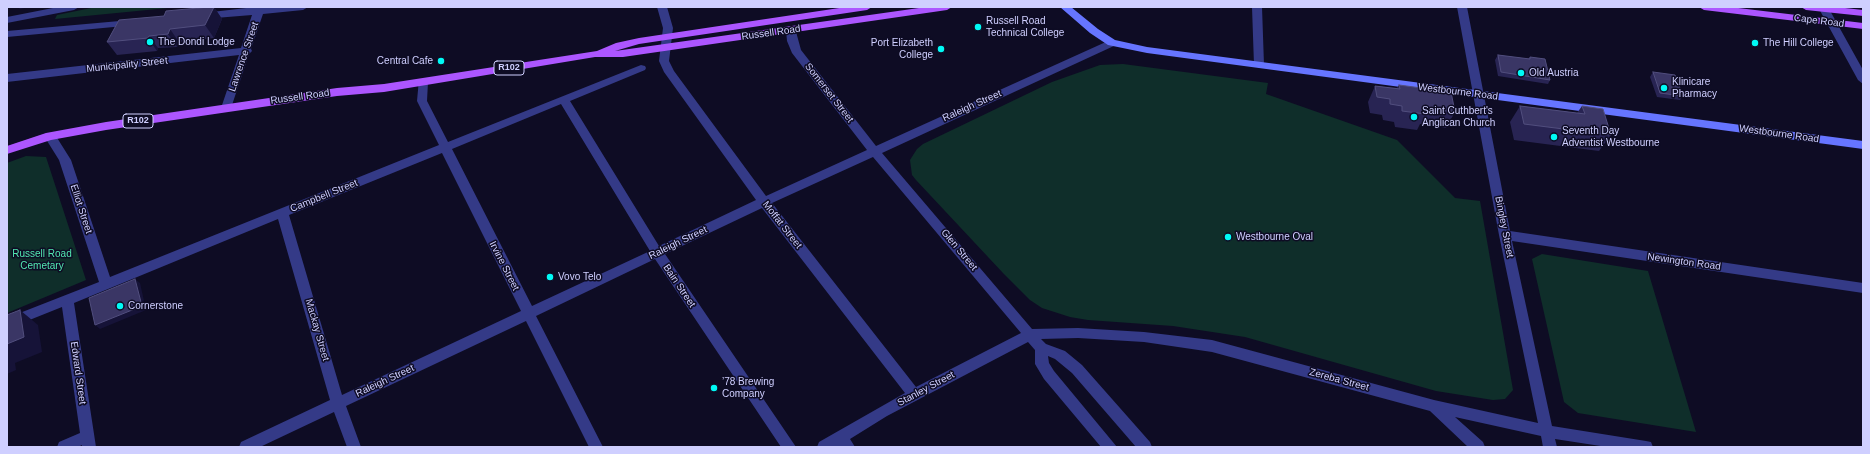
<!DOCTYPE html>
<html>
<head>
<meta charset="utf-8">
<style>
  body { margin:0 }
  #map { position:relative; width:1870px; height:454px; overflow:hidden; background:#0e0c24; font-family:Arial,sans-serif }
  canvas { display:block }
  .frame { position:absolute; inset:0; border:8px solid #cfcfff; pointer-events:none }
</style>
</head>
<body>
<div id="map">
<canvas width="1870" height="454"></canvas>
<div class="frame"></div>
</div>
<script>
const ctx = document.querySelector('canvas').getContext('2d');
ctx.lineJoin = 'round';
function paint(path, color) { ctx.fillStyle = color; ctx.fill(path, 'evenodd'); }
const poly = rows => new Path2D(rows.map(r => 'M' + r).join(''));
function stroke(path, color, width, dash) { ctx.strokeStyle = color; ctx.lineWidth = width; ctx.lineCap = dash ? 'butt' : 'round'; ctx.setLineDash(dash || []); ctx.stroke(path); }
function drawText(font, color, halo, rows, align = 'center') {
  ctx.font = font + ' Arial,sans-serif'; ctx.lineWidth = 3; ctx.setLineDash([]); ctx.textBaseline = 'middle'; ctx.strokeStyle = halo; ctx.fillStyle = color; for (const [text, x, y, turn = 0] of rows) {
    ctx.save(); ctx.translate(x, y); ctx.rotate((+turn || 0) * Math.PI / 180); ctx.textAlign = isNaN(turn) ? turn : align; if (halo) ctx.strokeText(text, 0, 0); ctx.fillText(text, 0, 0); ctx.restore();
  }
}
const green = poly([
  [96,7,178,7,55,19,57,15],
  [1123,64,1268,83,1266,94,1397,140,1455,198,1480,201,1513,390,1505,399,1493,400,1436,391,1245,337,1173,326,1088,320,1070,317,1042,308,1030,300,1003,273,916,180,912,175,910,160,917,149,923,144,1052,82,1100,65],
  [26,156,46,157,86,280,7,313,7,163],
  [1542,254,1648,271,1696,432,1578,413,1564,402,1532,259]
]);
const street = poly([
  [58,7,79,7,74,10,7,23,7,17,58,7],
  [255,7,308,7,303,10,263,14,251,49,252,51,249,54,230,111,222,111,221,108,239,55,7,82,7,74,241,48,252,15,203,19,198,16,203,13,255,7],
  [657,7,667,7,673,28,669,61,674,71,766,196,867,150,792,53,787,41,786,30,787,28,795,28,801,50,876,146,1108,41,1116,41,1117,43,1116,45,882,153,1032,329,1078,328,1144,332,1212,340,1434,400,1538,423,1499,235,1457,7,1467,7,1510,231,1863,283,1863,293,1512,241,1552,426,1646,441,1651,442,1653,447,1607,447,1555,439,1557,447,1543,447,1541,436,1455,417,1483,442,1485,447,1468,447,1430,411,1212,352,1144,342,1078,338,1041,339,1046,344,1065,351,1082,365,1150,442,1152,447,1136,447,1072,373,1055,359,1048,356,1049,363,1054,371,1117,447,1101,447,1044,379,1035,364,1035,350,1028,342,887,416,850,439,855,447,840,447,839,446,817,447,819,442,905,393,762,208,665,254,796,447,781,447,655,259,536,316,603,447,589,447,526,321,346,406,361,447,347,447,334,412,260,447,239,447,241,442,330,400,278,219,74,303,96,447,82,447,82,445,78,447,57,447,59,442,80,433,62,307,7,329,7,318,99,282,59,160,44,136,46,133,54,133,71,160,110,277,439,145,417,101,419,79,427,79,428,82,427,101,448,142,641,65,645,66,646,68,645,70,570,101,659,246,756,200,664,72,659,61,663,28,657,7],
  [561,104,650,251,532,306,452,149,561,104],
  [442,153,521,311,342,395,289,215,442,153],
  [873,157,1021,333,916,387,772,203,873,157],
  [1252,7,1262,7,1264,65,1259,68,1254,65,1252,7],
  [1818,7,1828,7,1863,70,1863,84,1858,80,1818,7],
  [131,20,135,21,136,23,135,25,7,37,7,31,131,20]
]);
const secondary = poly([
  [1060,7,1071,7,1098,29,1115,40,1147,47,1863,141,1863,149,1147,53,1108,45,1090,33,1060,7]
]);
const primary = poly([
  [846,7,872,7,867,10,639,44,615,51,926,7,952,7,947,10,623,57,595,57,384,92,337,96,106,130,51,140,7,154,7,146,46,133,106,122,337,88,384,84,597,51,616,43,639,38,846,7],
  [1699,7,1730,7,1863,23,1863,29,1704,10,1699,7],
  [1801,7,1836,7,1863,10,1863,16,1806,10,1801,7]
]);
const wall = poly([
  [209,7,214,7,222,19,214,38,179,42,177,47,158,48,157,51,117,55,107,42,164,16],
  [1498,55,1528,59,1530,57,1550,80,1548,84,1498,76,1495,60],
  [1653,72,1683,96,1680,100,1657,97,1650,77],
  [1399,85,1455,112,1446,128,1420,124,1417,130,1395,127,1394,122,1383,120,1382,115,1370,113,1368,102,1375,86,1397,88],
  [1520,106,1577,113,1582,106,1611,135,1599,151,1514,140,1510,122]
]);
const shadedWall = poly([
  [18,7,29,7,20,9],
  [214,7,222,19,214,38,205,25],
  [170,29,179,42,177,47,168,34],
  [149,36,158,48,157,51,148,38],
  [135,279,140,283,146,310,100,329,95,325],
  [20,310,38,325,42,352,15,363,16,370,7,374,7,344]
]);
const building = poly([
  [209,7,214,7,205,25,170,29,168,34,149,36,148,38,107,42,119,20,164,16,166,11,209,7],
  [1498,55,1530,59,1530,57,1545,59,1550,80,1501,72,1498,55],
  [1653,72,1675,75,1683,96,1660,93,1653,72],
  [1399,85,1451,92,1455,112,1424,108,1425,114,1402,111,1402,106,1390,104,1390,99,1377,97,1375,86,1400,89,1399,85],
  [1520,106,1585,114,1582,106,1603,109,1611,135,1524,124,1520,106],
  [135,279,142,306,95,325,89,298,135,279],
  [20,310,24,337,7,344,7,315,20,310]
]);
const markers = [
  [978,27,4,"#00faf6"],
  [150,42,4,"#00faf6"],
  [1755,43,4,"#00faf6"],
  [941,49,4,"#00faf6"],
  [441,61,4,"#00faf6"],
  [1521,73,4,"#00faf6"],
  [1664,88,4,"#00faf6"],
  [1414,117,4,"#00faf6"],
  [1554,137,4,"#00faf6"],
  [1228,237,4,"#00faf6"],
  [550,277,4,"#00faf6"],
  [120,306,4,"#00faf6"],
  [714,388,4,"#00faf6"]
];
const shields = [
  [509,68,30],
  [138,121,30]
];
const shieldNames = [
  ["R102",509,68],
  ["R102",138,121]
];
const poiNames = [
  ["Russell Road",986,21],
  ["Technical College",986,33],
  ["The Dondi Lodge",158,42],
  ["Port Elizabeth",933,43,"right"],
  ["College",933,55,"right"],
  ["The Hill College",1763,43],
  ["Central Cafe",433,61,"right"],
  ["Old Austria",1529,73],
  ["Klinicare",1672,82],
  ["Pharmacy",1672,94],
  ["Saint Cuthbert's",1422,111],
  ["Anglican Church",1422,123],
  ["Seventh Day",1562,131],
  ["Adventist Westbourne",1562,143],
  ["Westbourne Oval",1236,237],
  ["Vovo Telo",558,277],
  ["Cornerstone",128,306],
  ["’78 Brewing",722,382],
  ["Company",722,394]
];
const streetNames = [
  ["Cape Road",1819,21,7],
  ["Russell Road",771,33,-8],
  ["Lawrence Street",244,57,-71],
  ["Municipality Street",127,65,-6],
  ["Westbourne Road",1458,92,7],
  ["Somerset Street",829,93,52],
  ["Russell Road",300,97,-8],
  ["Raleigh Street",972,106,-24],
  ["Westbourne Road",1779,134,8],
  ["Campbell Street",324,196,-22],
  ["Elliot Street",81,209,72],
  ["Moffat Street",782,225,52],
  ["Bingley Street",1504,227,79],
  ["Raleigh Street",678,243,-26],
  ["Glen Street",959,250,50],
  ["Newington Road",1684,262,8],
  ["Irvine Street",504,266,63],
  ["Bain Street",679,286,56],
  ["Mackay Street",317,330,74],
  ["Edward Street",78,373,82],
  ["Zereba Street",1339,380,15],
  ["Raleigh Street",385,381,-25],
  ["Stanley Street",926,389,-28]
];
const parkNames = [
  ["Russell Road",42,254],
  ["Cemetary",42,266]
];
paint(green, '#0f2e2a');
paint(street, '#343a87');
paint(secondary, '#6675ff');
paint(primary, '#ac56ff');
paint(wall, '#282453');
paint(shadedWall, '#161338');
paint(building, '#3a3665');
stroke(building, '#514e7e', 1);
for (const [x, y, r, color] of markers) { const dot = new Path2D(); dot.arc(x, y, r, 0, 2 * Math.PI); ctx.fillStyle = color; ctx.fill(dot); stroke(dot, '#0e0c24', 1.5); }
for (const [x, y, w] of shields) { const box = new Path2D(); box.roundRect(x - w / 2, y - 7, w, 14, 3); ctx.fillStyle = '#0e0c24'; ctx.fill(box); stroke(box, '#cfcfff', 1); }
drawText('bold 9px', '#cfcfff', null, shieldNames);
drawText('10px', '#cfcfff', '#0e0c24', poiNames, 'left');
drawText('10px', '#cfcfff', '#0e0c24', streetNames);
drawText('10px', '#52e8b1', '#0e0c24', parkNames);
</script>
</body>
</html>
